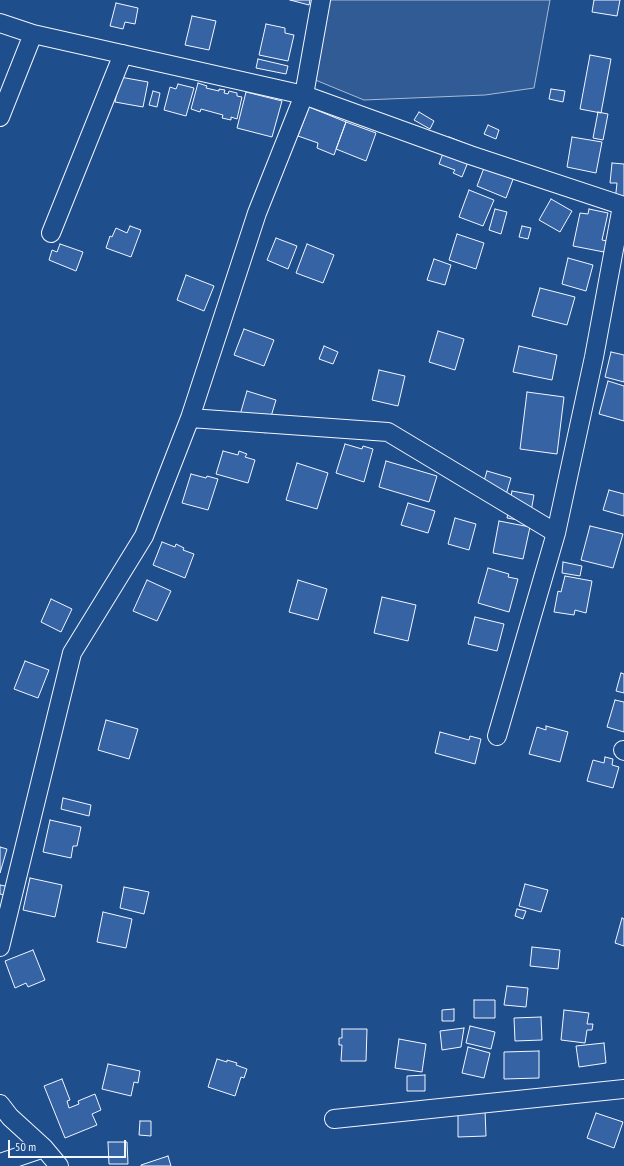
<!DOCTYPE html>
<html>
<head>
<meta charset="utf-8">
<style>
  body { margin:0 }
  #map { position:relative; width:624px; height:1166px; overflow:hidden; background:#1f4e8c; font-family:"PT Sans Narrow",sans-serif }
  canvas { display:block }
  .scale { position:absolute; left:8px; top:1140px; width:118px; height:18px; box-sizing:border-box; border:2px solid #f2f6ff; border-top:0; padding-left:5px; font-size:12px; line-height:14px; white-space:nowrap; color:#f2f6ff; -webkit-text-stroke:3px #1f4e8c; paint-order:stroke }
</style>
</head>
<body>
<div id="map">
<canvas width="624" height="1166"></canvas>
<div class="scale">50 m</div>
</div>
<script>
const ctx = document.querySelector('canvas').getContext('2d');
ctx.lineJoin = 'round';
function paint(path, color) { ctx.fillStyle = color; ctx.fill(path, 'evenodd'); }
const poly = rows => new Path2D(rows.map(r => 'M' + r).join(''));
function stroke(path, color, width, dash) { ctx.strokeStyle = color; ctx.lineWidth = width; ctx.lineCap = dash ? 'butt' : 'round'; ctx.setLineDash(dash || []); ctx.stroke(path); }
const built = poly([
  [327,0,550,0,534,88,485,95,364,100,313,79,327,0]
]);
const building = poly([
  [290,0,310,0,309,5,290,0],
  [594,0,620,0,617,16,592,12,594,0],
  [116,3,138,8,135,24,125,22,123,29,110,26,116,3],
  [192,16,216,21,209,50,185,45,192,16],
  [266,24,285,28,285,33,294,35,288,61,259,55,266,24],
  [590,55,611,59,601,113,580,109,590,55],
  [258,59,288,66,286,74,256,68,258,59],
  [120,77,148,82,143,107,115,102,120,77],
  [198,83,207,86,206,88,219,91,219,89,225,90,224,93,228,94,229,91,237,93,237,96,242,97,237,119,231,117,231,120,222,118,223,115,201,109,200,112,191,109,198,83],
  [178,84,194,88,186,116,164,110,170,87,176,89,178,84],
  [551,89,565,91,563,102,549,99,551,89],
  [153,91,160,93,157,107,149,105,153,91],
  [246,92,282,101,272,137,237,128,246,92],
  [309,107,346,122,334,155,317,148,318,143,298,136,309,107],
  [419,112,434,121,430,129,414,120,419,112],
  [598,112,608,114,603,140,593,138,598,112],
  [346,122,376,133,366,161,336,149,346,122],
  [488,125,499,130,496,139,484,134,488,125],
  [449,137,474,147,462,177,453,173,455,170,439,164,449,137],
  [572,137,602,142,596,173,567,167,572,137],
  [489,155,518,166,506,198,477,186,489,155],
  [612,163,624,164,624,211,614,210,617,183,610,183,612,163],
  [469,190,494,200,483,226,459,217,469,190],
  [551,199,572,211,560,232,539,220,551,199],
  [495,209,507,212,501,234,489,230,495,209],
  [589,209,608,213,602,240,607,241,604,252,573,246,580,213,588,214,589,209],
  [130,226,141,230,131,257,106,248,110,236,112,237,116,228,127,233,130,226],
  [522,226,531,228,528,239,519,237,522,226],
  [457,234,484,243,476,269,449,260,457,234],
  [276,238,297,246,288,269,267,260,276,238],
  [60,244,83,252,76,271,49,260,52,250,57,252,60,244],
  [307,244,334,255,323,283,296,273,307,244],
  [568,258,593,265,586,291,562,284,568,258],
  [434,259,451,265,445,285,427,280,434,259],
  [186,275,214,286,204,311,177,300,186,275],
  [540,288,575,297,567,325,532,316,540,288],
  [244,329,274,340,264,366,234,355,244,329],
  [438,331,464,339,455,370,429,362,438,331],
  [324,346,338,352,333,364,319,359,324,346],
  [519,346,557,355,552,380,513,372,519,346],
  [611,352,624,355,624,382,605,377,611,352],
  [379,370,405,376,398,406,372,400,379,370],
  [608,381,624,386,624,421,599,414,608,381],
  [247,391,276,400,266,433,237,425,247,391],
  [527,392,564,397,557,454,520,449,527,392],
  [345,444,362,449,363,446,373,449,364,482,336,473,345,444],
  [223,451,238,455,239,451,247,454,245,457,255,460,248,483,216,474,223,451],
  [386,461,437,476,429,502,379,487,386,461],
  [297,463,328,473,317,509,286,500,297,463],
  [487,471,511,478,505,498,481,491,487,471],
  [191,474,206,478,207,476,218,479,208,510,182,503,191,474],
  [609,490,624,494,624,516,603,510,609,490],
  [512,491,534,495,529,522,507,518,512,491],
  [408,503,435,511,428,533,401,525,408,503],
  [455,518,476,524,469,550,448,544,455,518],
  [499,521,530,527,523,559,493,553,499,521],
  [590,526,623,534,613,568,581,560,590,526],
  [162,542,175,547,176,544,184,548,183,550,194,554,185,578,153,565,162,542],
  [563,562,582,566,580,576,562,573,563,562],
  [488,568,509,574,508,577,518,579,509,612,478,603,488,568],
  [565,576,592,581,586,613,575,610,574,615,554,612,558,591,561,592,565,576],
  [147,580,171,591,157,621,133,611,147,580],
  [298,580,327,589,318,620,289,612,298,580],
  [382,597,416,605,408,641,374,633,382,597],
  [51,599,72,609,61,632,41,622,51,599],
  [475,617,504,624,497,651,468,644,475,617],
  [25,661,49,670,38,698,14,689,25,661],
  [621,673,624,674,624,693,616,691,621,673],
  [615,700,624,702,624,732,607,727,615,700],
  [106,720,138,729,129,759,98,750,106,720],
  [546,726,568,732,560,762,529,754,537,727,546,730,546,726],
  [440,732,469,740,470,736,481,739,475,764,435,753,440,732],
  [605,757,613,759,612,765,619,767,613,788,587,781,593,760,604,763,605,757],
  [63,798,91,805,89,816,61,809,63,798],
  [50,820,81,827,77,846,73,846,71,858,43,852,50,820],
  [0,847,7,849,0,873,0,847],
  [30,878,62,885,55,917,23,910,30,878],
  [525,884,548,890,541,912,519,906,525,884],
  [0,885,10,887,8,896,0,894,0,885],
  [124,887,149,892,144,914,120,908,124,887],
  [517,909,526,911,523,919,515,916,517,909],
  [103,912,132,919,126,948,97,942,103,912],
  [622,918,624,919,624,946,615,943,622,918],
  [532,947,560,950,558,969,530,966,532,947],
  [33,950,45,980,28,987,26,983,15,988,5,961,33,950],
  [507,986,528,988,526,1007,504,1005,507,986],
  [474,1000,495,1000,495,1018,474,1018,474,1000],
  [454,1009,454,1021,442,1021,442,1010,454,1009],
  [564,1010,589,1013,587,1024,593,1024,592,1030,587,1030,585,1043,561,1040,564,1010],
  [541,1017,542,1040,515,1041,514,1018,541,1017],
  [470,1026,495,1032,491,1049,466,1043,470,1026],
  [464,1028,461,1047,442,1050,440,1031,464,1028],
  [342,1029,367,1029,366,1061,341,1061,342,1045,339,1045,339,1038,342,1038,342,1029],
  [399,1039,426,1044,422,1072,395,1068,399,1039],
  [604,1043,606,1063,579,1067,576,1046,604,1043],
  [468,1047,490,1053,484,1078,462,1073,468,1047],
  [539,1051,539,1078,504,1079,504,1052,539,1051],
  [217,1059,227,1062,227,1060,237,1063,236,1065,247,1069,244,1078,241,1077,235,1096,208,1087,217,1059],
  [108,1064,140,1071,138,1083,134,1082,131,1096,102,1089,108,1064],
  [425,1075,425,1091,407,1091,407,1076,425,1075],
  [62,1079,70,1100,67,1101,69,1108,79,1104,78,1101,95,1094,101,1110,92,1114,97,1125,65,1138,44,1086,62,1079],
  [485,1110,486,1136,458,1137,458,1111,485,1110],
  [596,1113,623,1122,614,1148,587,1138,596,1113],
  [140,1121,151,1121,151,1136,139,1135,140,1121],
  [108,1142,127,1142,128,1164,109,1164,108,1142],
  [168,1156,171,1166,141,1166,141,1165,168,1156]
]);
const minor = poly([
  [0,23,33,34,304,95,470,155,624,206],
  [0,117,33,34],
  [51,233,123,54],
  [190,418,388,432,556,533],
  [497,736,556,533,594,357,622,206],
  [623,750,624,751],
  [0,947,72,653,144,536,190,418,257,213,304,95,321,0],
  [0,1104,10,1117,44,1148,59,1166],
  [334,1119,624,1089],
  [0,1163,44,1148]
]);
paint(built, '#305b95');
stroke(built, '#a8bbd7', 1);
paint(building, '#3563a3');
stroke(building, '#f2f6ff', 1);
stroke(minor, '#f2f6ff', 20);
stroke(minor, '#1f4e8c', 18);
</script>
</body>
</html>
